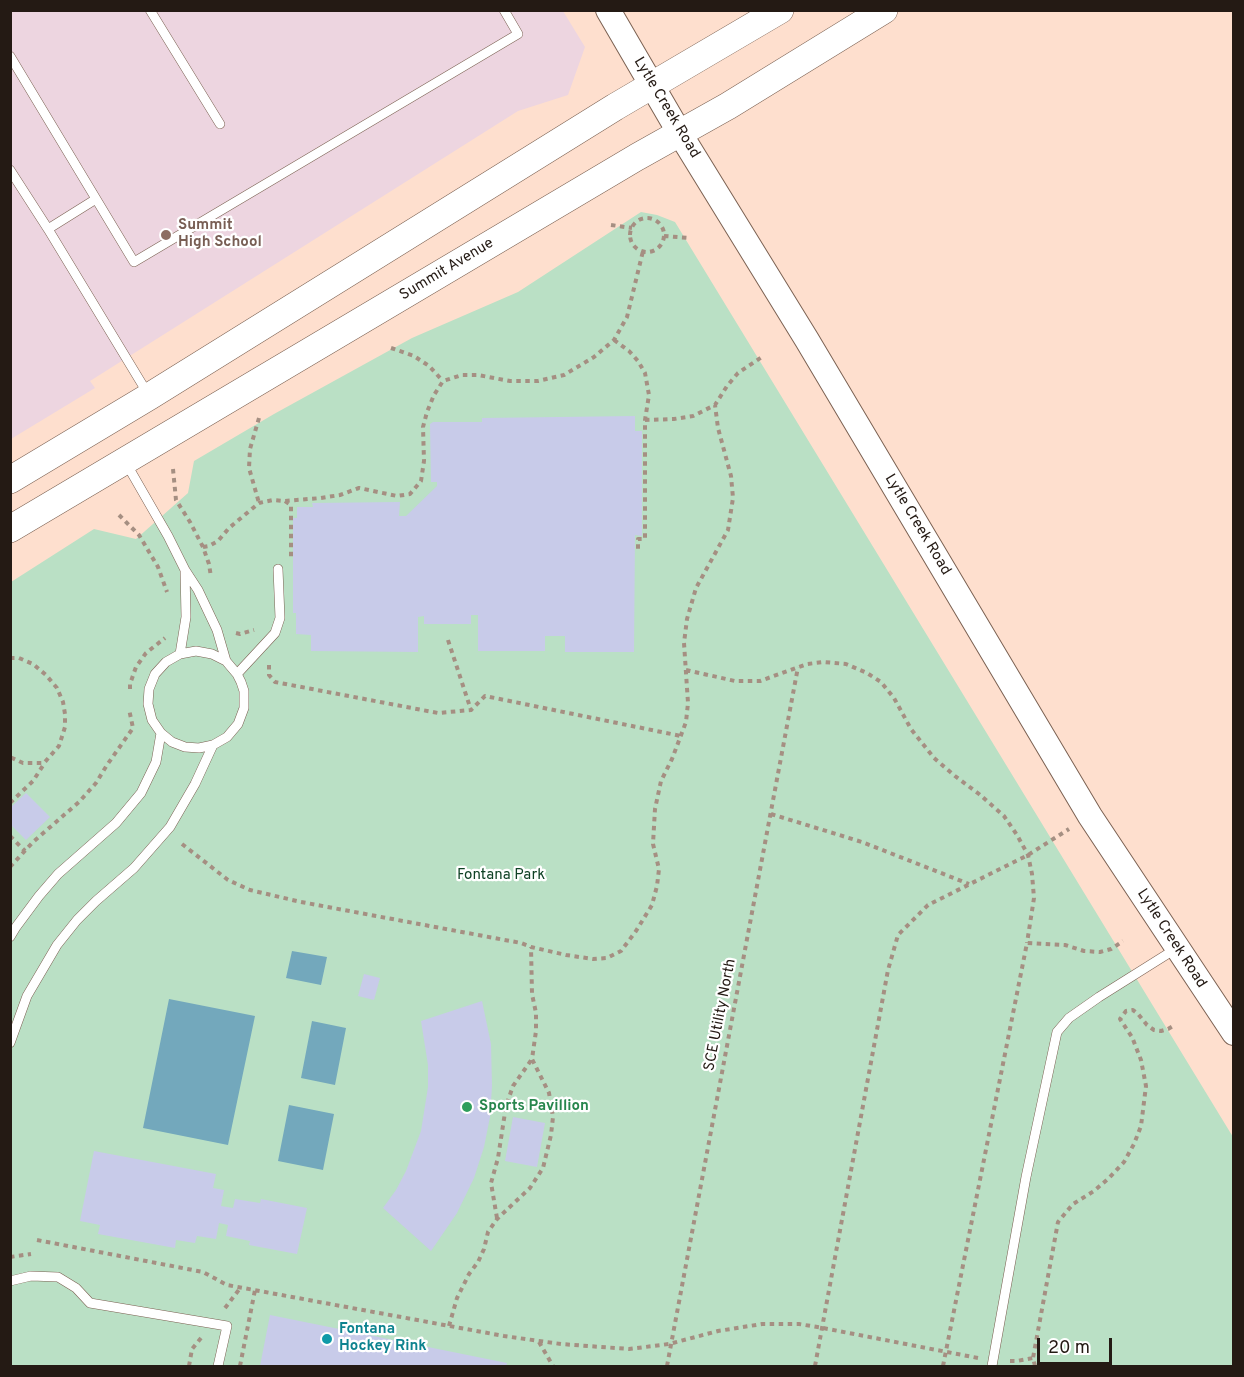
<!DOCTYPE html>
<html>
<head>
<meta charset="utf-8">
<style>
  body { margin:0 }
  #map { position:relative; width:1244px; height:1377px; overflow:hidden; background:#fedfce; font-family:Overpass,sans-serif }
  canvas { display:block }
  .frame { position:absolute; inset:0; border:12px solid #241a14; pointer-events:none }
  .scale { position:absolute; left:1037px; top:1338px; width:75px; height:27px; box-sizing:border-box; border:3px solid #241a14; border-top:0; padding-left:8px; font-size:18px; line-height:21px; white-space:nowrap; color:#241a14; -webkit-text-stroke:4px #fff; paint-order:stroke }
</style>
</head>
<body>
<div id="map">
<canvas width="1244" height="1377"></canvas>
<div class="frame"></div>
<div class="scale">20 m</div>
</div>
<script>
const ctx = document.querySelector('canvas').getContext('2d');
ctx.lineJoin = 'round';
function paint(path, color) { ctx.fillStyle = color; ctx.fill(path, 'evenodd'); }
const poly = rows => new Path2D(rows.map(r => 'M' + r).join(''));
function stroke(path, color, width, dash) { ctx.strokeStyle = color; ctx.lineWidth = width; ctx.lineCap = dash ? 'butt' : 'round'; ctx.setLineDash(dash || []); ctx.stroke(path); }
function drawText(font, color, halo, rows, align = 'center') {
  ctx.font = font + ' Overpass,sans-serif'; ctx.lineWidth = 4.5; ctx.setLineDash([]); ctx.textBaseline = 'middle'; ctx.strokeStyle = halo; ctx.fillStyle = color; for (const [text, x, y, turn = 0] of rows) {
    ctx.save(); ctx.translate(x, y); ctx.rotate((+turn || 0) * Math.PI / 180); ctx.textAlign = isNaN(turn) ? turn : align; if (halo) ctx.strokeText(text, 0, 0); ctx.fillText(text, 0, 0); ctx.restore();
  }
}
const education = poly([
  [10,11,563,11,585,47,568,95,518,111,90,381,95,388,11,439]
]);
const green = poly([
  [641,212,657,215,675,222,1233,1137,1233,1366,11,1366,11,582,94,529,136,539,188,493,194,461,274,414,412,338,518,292]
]);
const water = poly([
  [292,951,327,957,321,985,286,978],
  [169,999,255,1016,228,1145,143,1128],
  [312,1021,346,1028,335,1085,301,1078],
  [289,1105,334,1114,323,1170,278,1161]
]);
const building = poly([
  [635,416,635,431,642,431,642,536,635,535,634,652,565,652,565,636,545,636,545,651,478,651,478,615,471,615,471,624,424,624,424,616,418,617,418,652,311,651,311,635,296,634,296,613,293,613,293,518,297,518,297,507,313,507,312,503,400,502,399,516,406,516,437,486,437,482,431,482,430,424,433,422,482,422,482,418],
  [26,793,50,817,26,840,10,824,10,808],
  [364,974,380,978,374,1000,358,996],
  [482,1001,491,1044,492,1086,490,1117,484,1147,474,1178,457,1213,431,1251,383,1208,396,1190,406,1171,421,1131,428,1087,428,1065,421,1021],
  [513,1117,545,1123,537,1167,505,1161],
  [94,1151,216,1174,213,1188,224,1190,221,1206,233,1208,235,1199,260,1203,261,1199,307,1208,297,1254,249,1245,250,1241,226,1236,228,1225,219,1223,216,1239,197,1236,195,1243,176,1240,175,1248,98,1234,100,1225,80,1221],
  [270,1315,507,1363,506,1366,260,1366]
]);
const path = poly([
  '630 235a17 17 0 1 1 34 0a17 17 0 1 1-34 0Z',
  [611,225,632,228],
  [664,236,689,238],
  [614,340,629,351,638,361,645,373,649,395,645,420,645,539,638,539,638,553],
  [391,348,414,356,429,366,443,381],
  [259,418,250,449,249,468,259,503],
  [645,420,674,419,693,416,715,405,727,386,738,373,762,357],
  [173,469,176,500,190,522,203,547,209,564,211,577],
  [285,501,291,505,291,559],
  [119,515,139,535,158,567,167,592],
  [203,547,209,546,218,541,229,528,259,503,273,500,285,501,321,498,340,495,359,488,397,496,410,494,421,481,424,461,423,427,427,412,434,395,443,381,462,375,478,375,510,381,538,381,564,375,594,357,614,340,627,317,643,251],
  [236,633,240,634,254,630],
  [448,640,471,710],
  [10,658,19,658,33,664,46,675,57,688,63,702,65,714,65,727,59,746,44,763,23,763,10,757],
  [269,665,269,675,275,682,438,713,471,710,485,696,681,736],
  [686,670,735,681,760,681,807,664,824,662,846,664,867,673,881,682,894,698,911,729,934,758,955,776,979,794,1004,816,1017,835,1028,855,1032,874,1034,898,1027,943],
  [130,689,130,684,136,667,146,653,165,638],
  [10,803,33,781,44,764],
  [771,814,862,842,969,884],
  [10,836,25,851],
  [182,844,228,880,250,890,301,902,521,943,531,947,566,955,593,959,607,958,621,951,636,931,652,905,657,886,659,869,653,844,655,809,661,781,672,759,686,722,688,703,684,643,687,619,696,588,728,530,733,498,731,476,718,428,715,405],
  [10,867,33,842,79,802,96,783,107,765,133,728,129,709],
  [497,1218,491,1183,498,1158,506,1106,513,1086,532,1059],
  [37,1240,203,1272,227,1285,504,1336,561,1344,629,1349,669,1344,718,1331,762,1324,799,1324,823,1328,978,1358],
  [10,1257,31,1254],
  [225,1308,241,1287],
  [449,1326,457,1298,469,1274,478,1262,484,1249,488,1232,497,1219,530,1188,543,1168,551,1135,553,1117,549,1093,532,1059,536,1031,536,1013,532,994,531,947],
  [539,1342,553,1366],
  [1010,1361,1017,1361,1033,1358],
  [189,1366,192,1349,201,1338],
  [240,1366,255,1290],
  [667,1366,798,667],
  [815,1366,888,970,898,935,928,905,1028,855,1069,829],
  [943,1366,1027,943,1065,945,1084,951,1100,952,1111,949,1123,941],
  [1035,1366,1033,1358,1058,1222,1073,1204,1094,1191,1109,1178,1124,1162,1134,1144,1141,1126,1146,1086,1141,1060,1132,1037,1120,1019,1126,1011,1133,1010,1138,1014,1147,1025,1154,1030,1161,1031,1168,1029,1175,1025]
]);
const service = poly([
  [150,10,220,124],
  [10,56,134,262,518,34,504,10],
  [10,170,48,229,148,394],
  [48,229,96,199],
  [126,463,168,536,185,570,198,590,217,630,226,661],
  [180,654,186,617,185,570],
  [237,674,275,633,280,618,278,569],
  [10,937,16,927,39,896,58,874,116,823,141,793,156,762,161,733],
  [10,1043,27,996,57,945,77,920,96,901,134,868,170,827,195,784,213,745,227,737,238,724,244,708,244,691,241,682,237,674,226,661,212,654,196,651,180,654,166,662,155,674,149,689,148,704,152,720,161,733,172,742,185,747,199,748,213,745],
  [10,1281,31,1276,58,1277,76,1288,90,1303,227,1326,218,1366],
  [992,1366,1026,1177,1057,1032,1069,1018,1099,997,1177,948]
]);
const tertiary = poly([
  [608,10,679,132,807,340,1090,816,1234,1033]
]);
const secondary = poly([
  [10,480,150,396,615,107,780,10],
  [10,529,637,157,728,106,884,10]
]);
const markers = [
  [166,235,6,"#8d6e63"],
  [467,1107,6,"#2e9e5b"],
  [327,1339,6,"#0f9aa8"]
];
const streetNames = [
  ["Lytle Creek Road",666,108,59],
  ["Summit Avenue",447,270,-31],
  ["Lytle Creek Road",917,525,59],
  ["Lytle Creek Road",1171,939,57],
  ["SCE Utility North",721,1015,-79]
];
const educationNames = [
  ["Summit",178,226],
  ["High School",178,243]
];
const parkNames = [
  ["Fontana Park",501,876]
];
const leisureNames = [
  ["Sports Pavillion",479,1107]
];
const cultureNames = [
  ["Fontana",339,1330],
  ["Hockey Rink",339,1347]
];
paint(education, '#edd5e0');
paint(green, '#bae0c5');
paint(water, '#73a8bc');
paint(building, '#c8cbe9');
stroke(service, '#7b6152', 10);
stroke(tertiary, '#7b6152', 26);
stroke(secondary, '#7b6152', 28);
stroke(path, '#a58f82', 4, [4.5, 4.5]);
stroke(service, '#fff', 9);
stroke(tertiary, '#fff', 24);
stroke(secondary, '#fff', 27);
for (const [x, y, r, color] of markers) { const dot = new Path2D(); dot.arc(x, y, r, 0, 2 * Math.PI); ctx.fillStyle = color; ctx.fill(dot); stroke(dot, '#fff', 2); }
drawText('15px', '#241a14', '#fff', streetNames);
drawText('bold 15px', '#785e54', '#fff', educationNames, 'left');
drawText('15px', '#0e4124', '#fff', parkNames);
drawText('bold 15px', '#27864d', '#fff', leisureNames, 'left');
drawText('bold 15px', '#0d838f', '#fff', cultureNames, 'left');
</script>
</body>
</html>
